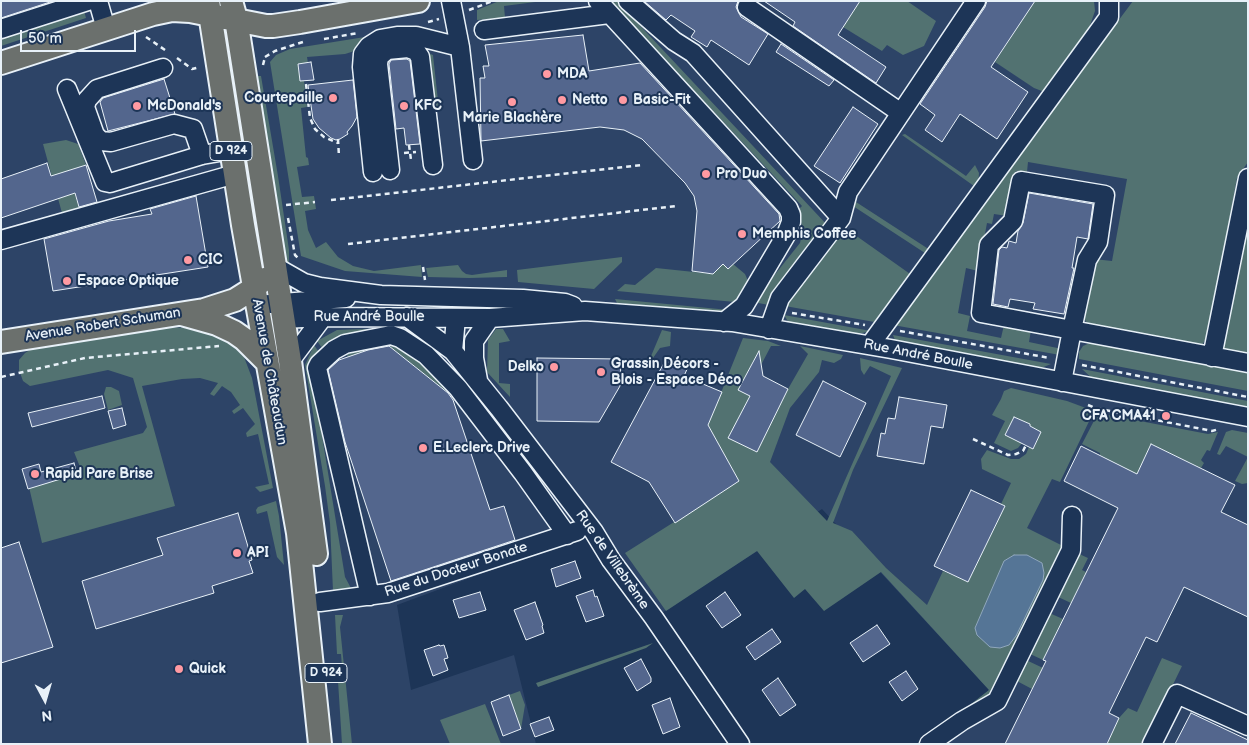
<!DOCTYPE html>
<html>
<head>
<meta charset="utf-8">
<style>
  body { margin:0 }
  #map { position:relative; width:1249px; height:745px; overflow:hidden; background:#1d3557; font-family:"Balsamiq Sans",sans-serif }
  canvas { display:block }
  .frame { position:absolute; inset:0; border:2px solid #e8f1f8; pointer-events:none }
  .north { position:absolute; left:20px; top:675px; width:50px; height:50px; -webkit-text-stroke:4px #1d3557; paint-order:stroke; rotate:174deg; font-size:14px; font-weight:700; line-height:20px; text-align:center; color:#e8f1f8 }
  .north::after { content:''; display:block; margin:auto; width:18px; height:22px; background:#e8f1f8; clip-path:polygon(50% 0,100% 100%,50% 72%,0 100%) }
  .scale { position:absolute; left:20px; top:30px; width:116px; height:22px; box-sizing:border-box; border:2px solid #e8f1f8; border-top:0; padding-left:6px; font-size:15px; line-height:18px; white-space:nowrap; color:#e8f1f8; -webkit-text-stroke:4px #1d3557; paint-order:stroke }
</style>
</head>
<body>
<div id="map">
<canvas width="1249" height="745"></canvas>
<div class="frame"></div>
<div class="north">N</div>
<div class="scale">50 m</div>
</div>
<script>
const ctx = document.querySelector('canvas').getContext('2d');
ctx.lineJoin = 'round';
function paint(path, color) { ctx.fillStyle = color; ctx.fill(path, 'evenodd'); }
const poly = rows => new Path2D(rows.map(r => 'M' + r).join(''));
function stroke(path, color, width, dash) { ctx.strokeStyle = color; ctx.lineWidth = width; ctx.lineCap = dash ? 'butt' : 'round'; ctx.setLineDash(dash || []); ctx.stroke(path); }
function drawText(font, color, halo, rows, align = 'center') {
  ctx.font = font + ' "Balsamiq Sans",sans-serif'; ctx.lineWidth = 4; ctx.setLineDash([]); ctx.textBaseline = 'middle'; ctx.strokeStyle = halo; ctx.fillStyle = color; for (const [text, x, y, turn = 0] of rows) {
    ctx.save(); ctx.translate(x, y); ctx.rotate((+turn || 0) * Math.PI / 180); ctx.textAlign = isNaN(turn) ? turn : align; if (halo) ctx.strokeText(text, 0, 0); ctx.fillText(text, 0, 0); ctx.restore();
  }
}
const built = poly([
  [1,1,1248,1,1248,744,921,744,989,690,822,509,654,618,594,532,397,605,411,690,514,655,536,744,1,744]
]);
const green = poly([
  [499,1,543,1,504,6,505,18,477,20,477,10],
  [602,1,617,1,829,227,769,305,753,302,800,243,803,230,798,210,802,206,611,2,608,6],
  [860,1,907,1,936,21,924,46,903,55,887,45,882,51,843,27],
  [1035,1,1094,1,1095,11,1081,51,1047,93,1034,88,995,62],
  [1133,1,1248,1,1248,162,1237,178,1208,335,1201,347,1087,323,1083,317,1094,259,1112,261,1127,179,1028,162,1027,172,1016,171,1007,216,994,214,992,224,987,223,978,271,966,268,958,313,970,316,967,331,1001,338,1004,325,1031,330,1029,342,1062,349,1060,355,893,325,898,316],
  [83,7,86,18,1,46,1,35],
  [421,28,418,32,361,49,345,54,307,57,308,63,298,64,300,81,304,81,307,107,301,108,306,157,308,158,309,165,297,167,302,197,314,196,316,209,305,211,308,230,316,248,326,242,338,257,353,266,374,271,421,265,422,277,345,271,301,256,270,62,276,55,290,49],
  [421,50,433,55,439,110,430,111,426,77,432,75,431,62,424,62],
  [255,76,261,76,278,176,289,250,289,264,283,258],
  [905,134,966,176,975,165,979,173,978,187,880,323,785,306,786,300,819,264,838,233,848,230,913,276,928,255,853,206,856,202,930,250,974,186,902,135],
  [66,140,78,144,86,165,68,171,80,212,62,213,43,144],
  [1248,213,1248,354,1221,349],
  [622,257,622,262,594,289,518,282,517,270],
  [723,264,733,264,745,274,748,281,746,288,735,302,617,291,625,284,635,285,656,268,713,274],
  [458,265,462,271,466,274,472,275,507,270,507,277,469,278,428,277,426,268],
  [615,299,729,310,718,314,617,303],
  [784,315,871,331,854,335,789,323],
  [161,327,193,328,216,331,231,344,244,357,252,378,273,488,260,492,255,487,269,484,258,434,247,437,246,433,255,424,243,408,234,414,232,411,240,405,231,392,222,386,214,396,210,394,218,383,200,378,182,379,142,386,175,506,42,543,29,487,82,472,74,452,143,433,147,427,133,378,108,370,30,386,23,381,19,370,19,360,25,353,36,346,145,331],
  [389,328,402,332,432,350,464,383,553,500,550,503,498,431,446,367,429,352,400,334,387,332,345,338,336,342,325,352,317,341,337,330],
  [496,329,503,329,510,341,499,343,499,383,510,384,510,397,487,372,488,340],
  [662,330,671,332,670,346,660,348,646,368],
  [893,335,1051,364,1041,368,1034,368,896,343],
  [743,338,768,341,781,346,771,346,761,365,753,361,739,390,750,396,757,451,788,389,808,354,800,346,843,355,841,359,834,363,822,360,819,372,790,408,770,462,827,521,891,376,870,366,864,375,861,370,860,358,902,368,853,470,833,523,852,531,886,568,927,605,943,571,968,582,1005,506,1001,504,1011,483,982,469,981,459,987,450,1011,459,1019,459,1026,454,1029,447,1034,448,1041,432,1030,426,1030,424,1014,417,1005,435,1022,443,1018,448,1011,451,994,443,1005,421,992,415,1001,399,1004,391,1011,388,1067,401,1094,411,1060,482,1052,479,1027,528,1065,547,991,695,952,719,989,690,881,572,824,611,805,589,794,598,757,551,666,611,625,553,739,481,708,425],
  [391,341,418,357,452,389,452,396,387,344,347,357,348,351],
  [1092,342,1248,370,1248,391,1079,359,1079,352,1083,346],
  [314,345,323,358,310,362,345,577,352,590,333,591,330,523,325,486,305,365],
  [1082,369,1248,401,1248,409,1095,381],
  [106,387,111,387,119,391,122,405,108,410,104,394],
  [1098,413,1208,434,1218,432,1210,451,1207,450,1201,460,1204,463,1201,468,1151,444,1137,474,1100,455,1100,453,1082,444],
  [1232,430,1248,433,1248,483,1242,484,1235,481,1248,457,1226,446,1220,455,1217,454,1226,432],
  [276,501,279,516,284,565,277,557,267,511,257,514,256,510,258,507],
  [1077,553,1088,558,1082,570,1086,572,1071,603,1056,596],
  [1047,612,1063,619,1043,660,1028,653],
  [335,615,343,615,340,627,352,744,342,744,338,681,343,680,341,654,337,654],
  [653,643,646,648,538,687,536,683],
  [1162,658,1182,666,1144,744,1107,744,1119,718,1128,708,1137,712],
  [1024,659,1100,695,1041,671,1032,689,1015,680],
  [520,691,525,705,521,729,509,695],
  [485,704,501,744,450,744,440,720]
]);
const water = poly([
  [1014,555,1027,555,1042,563,1044,573,1043,580,1016,636,1009,645,1000,648,990,647,977,635,975,628,1004,561,1014,555]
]);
const building = poly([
  [1,1,53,1,1,18,1,1],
  [644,1,738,1,736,7,741,17,768,34,749,65,711,40,707,47,691,37,695,31,671,15,666,20,644,1],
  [764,1,860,1,838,35,886,67,876,83,793,26,795,22,764,1],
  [987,1,1035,1,991,67,1028,92,997,139,960,114,942,142,925,130,935,115,920,104,985,7,987,1],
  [583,35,589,71,640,63,779,214,780,221,728,269,723,264,713,274,692,271,697,211,694,196,685,183,642,139,624,130,600,127,481,141,480,78,485,78,483,66,489,66,485,45,583,35],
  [781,44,834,80,829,86,776,52,781,44],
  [407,59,410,61,420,144,406,145,404,128,396,129,389,64,391,60,407,59],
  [311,62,314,80,300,81,298,64,311,62],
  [164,79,175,114,108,131,100,102,103,98,164,79],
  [353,80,357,117,352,126,347,132,348,134,340,139,336,140,331,138,319,128,313,119,308,85,353,80],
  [853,107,878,124,840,183,814,166,853,107],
  [47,163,51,176,86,165,97,202,79,207,75,193,1,218,1,179,47,163],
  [1029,193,1093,204,1088,239,1077,237,1072,268,1074,268,1064,314,1033,309,1035,303,1010,299,1008,307,993,304,999,250,1002,247,1007,248,1009,241,1016,243,1018,231,1023,223,1029,193],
  [196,196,208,267,53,291,44,239,109,221,152,214,150,209,196,196],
  [389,346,448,393,453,400,490,510,504,506,515,540,391,581,345,442,328,370,339,360,368,350,389,346],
  [759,351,763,376,788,389,757,452,728,438,750,396,738,390,759,351],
  [537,358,621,359,620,386,599,422,537,421,537,358],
  [665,361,688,367,684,376,722,392,708,425,739,481,675,523,649,482,611,462,665,361],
  [823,381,866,403,840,457,796,435,823,381],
  [102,396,105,408,32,427,28,413,102,396],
  [899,397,947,405,943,428,931,426,924,464,877,456,881,433,885,434,888,418,895,419,899,397],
  [122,408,126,425,113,429,108,411,122,408],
  [1014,417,1030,424,1030,426,1041,432,1033,449,1005,435,1014,417],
  [1151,444,1235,485,1221,512,1248,525,1248,617,1184,587,1157,642,1146,637,1109,713,1119,718,1107,744,1005,744,1046,661,1043,660,1118,508,1064,481,1081,446,1137,474,1151,444],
  [74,463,77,474,28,489,22,469,39,464,41,472,74,463],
  [971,490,1005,506,968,582,934,566,971,490],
  [238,513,252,560,249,561,253,573,212,586,214,593,96,629,82,581,163,555,157,538,238,513],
  [19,542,53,647,1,663,1,548,19,542],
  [575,561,581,578,556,587,551,569,575,561],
  [593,590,595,597,597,596,604,616,586,622,576,596,593,590],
  [480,592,486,610,459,618,453,600,480,592],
  [725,592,741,615,722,628,706,606,725,592],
  [535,602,543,625,542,626,544,633,526,640,514,610,535,602],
  [877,625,890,644,863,662,850,643,877,625],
  [772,629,781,642,755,660,746,647,772,629],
  [439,645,440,646,444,645,448,658,444,659,448,670,433,676,424,650,439,645],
  [641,659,651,678,651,682,637,691,624,668,641,659],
  [906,671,918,689,902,701,889,682,906,671],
  [778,678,796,705,780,716,762,690,778,678],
  [509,695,521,729,503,736,491,702,509,695],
  [670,698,680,727,663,734,652,705,670,698],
  [1191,713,1248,740,1248,744,1175,744,1191,713],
  [549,717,554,730,535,737,530,724,549,717]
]);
const path = poly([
  [469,10,493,1],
  [428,22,439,19],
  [146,37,168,52],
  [324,39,358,33],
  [265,57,275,51,306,41],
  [177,58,192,69,200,67],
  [263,65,265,57],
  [306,84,310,118,315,129,324,137,338,143],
  [338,139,339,157],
  [409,145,411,160],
  [404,153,416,152],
  [331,200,642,165],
  [286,205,315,202],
  [288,218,295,255,300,260],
  [348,244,676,206],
  [423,267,425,280],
  [792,313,865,325],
  [900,331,1050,358],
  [1082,365,1248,397],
  [1,377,85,358,219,346],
  [1088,405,1095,408,1212,431,1219,429],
  [973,439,1008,455,1016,454,1023,451,1026,445]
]);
const minor = poly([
  [98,1,106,29],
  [451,1,460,47,473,160],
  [598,1,788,208,791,215,791,222,786,235,744,306,724,322],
  [628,1,674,41,693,53,841,218],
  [747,7,901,113],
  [1,29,88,1],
  [484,30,609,14],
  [163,68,97,89,87,100,85,107,95,135,101,141,111,142,174,124,193,129,202,155],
  [67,89,105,182,110,183,202,155,231,150],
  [390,170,378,64,379,57,387,50,408,48,416,51,420,57,433,165],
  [373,172,362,67,363,54,369,46,380,39,397,36,416,36,460,47],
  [1,240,235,174],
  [274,266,304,283,320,287,381,295,523,299,565,303,573,306],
  [257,305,346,298],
  [407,317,453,351,499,408,594,532,611,560,654,618,740,744],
  [283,319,323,317,490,318,585,311,732,322,891,349,1248,417],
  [769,329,780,298,841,218,848,192,976,1],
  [870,345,1109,17,1109,1],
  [453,351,456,318],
  [1212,357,1248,178],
  [290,361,323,317],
  [478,380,474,358,474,341,490,318],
  [1062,382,1066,361,1072,330,1087,260,1098,242,1105,195,1021,181,1013,221,989,245,981,313,1072,330,1248,363],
  [370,596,317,368,319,364,334,350,345,344,391,335,400,338,426,355,458,388,523,473,567,535],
  [320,602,388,593,577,531],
  [929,744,962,721,997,701,1071,550,1072,516],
  [1152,744,1177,694,1248,726]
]);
const major = poly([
  [208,1,243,225,298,533,320,744],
  [231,1,236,19,290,361,316,554],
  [1,63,153,14,172,10,190,11,266,26,273,26,300,22,418,1],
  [185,315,217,324,234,332,244,339,267,362],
  [1,342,204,310,235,300,254,288,264,279]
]);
const markers = [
  [547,74,5,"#ff9aa2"],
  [333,98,5,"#ff9aa2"],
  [562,100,5,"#ff9aa2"],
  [623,100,5,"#ff9aa2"],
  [512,102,5,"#ff9aa2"],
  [137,106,5,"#ff9aa2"],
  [404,106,5,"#ff9aa2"],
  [706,174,5,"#ff9aa2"],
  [742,234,5,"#ff9aa2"],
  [188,260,5,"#ff9aa2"],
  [67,281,5,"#ff9aa2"],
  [554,367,5,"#ff9aa2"],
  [601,372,5,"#ff9aa2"],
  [1166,416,5,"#ff9aa2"],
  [423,448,5,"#ff9aa2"],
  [35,474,5,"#ff9aa2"],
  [237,553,5,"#ff9aa2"],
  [179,669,5,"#ff9aa2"]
];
const shields = [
  [231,151,42],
  [326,673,42]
];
const shieldNames = [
  ["D 924",231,151],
  ["D 924",326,673]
];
const poiNames = [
  ["MDA",557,74],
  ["Courtepaille",323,98,"right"],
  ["Netto",572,100],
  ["Basic-Fit",633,100],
  ["McDonald's",147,106],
  ["KFC",414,106],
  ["Marie Blachère",512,118,"center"],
  ["Pro Duo",716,174],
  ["Memphis Coffee",752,234],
  ["CIC",198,260],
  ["Espace Optique",77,281],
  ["Grassin Décors -",611,364],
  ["Blois - Espace Déco",611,380],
  ["Delko",544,367,"right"],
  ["CFA CMA41",1156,416,"right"],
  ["E.Leclerc Drive",433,448],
  ["Rapid Pare Brise",45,474],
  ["API",247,553],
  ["Quick",189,669]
];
const streetNames = [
  ["Rue André Boulle",369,317],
  ["Avenue Robert Schuman",103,325,-9],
  ["Rue André Boulle",918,355,11],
  ["Avenue de Châteaudun",269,372,80],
  ["Rue de Villebrème",612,560,55],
  ["Rue du Docteur Bonate",456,570,-18]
];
paint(built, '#2d4467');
paint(green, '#527271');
paint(water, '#557596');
stroke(water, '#90a7bd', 1);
paint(building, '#53668d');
stroke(building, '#e8f1f8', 1);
stroke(minor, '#e8f1f8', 21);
stroke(major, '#e8f1f8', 26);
stroke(path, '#e8f1f8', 2.5, [5, 4]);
stroke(minor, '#1d3557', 18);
stroke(major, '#6b706d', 22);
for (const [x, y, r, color] of markers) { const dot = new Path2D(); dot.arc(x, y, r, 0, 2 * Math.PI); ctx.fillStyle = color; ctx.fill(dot); stroke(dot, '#1d3557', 2); }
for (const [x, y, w] of shields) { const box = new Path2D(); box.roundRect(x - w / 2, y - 9.5, w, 19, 4); ctx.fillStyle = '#1d3557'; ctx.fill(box); stroke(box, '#e8f1f8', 1); }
drawText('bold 12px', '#e8f1f8', null, shieldNames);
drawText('bold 14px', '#e8f1f8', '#1d3557', poiNames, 'left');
drawText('14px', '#e8f1f8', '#1d3557', streetNames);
</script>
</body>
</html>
